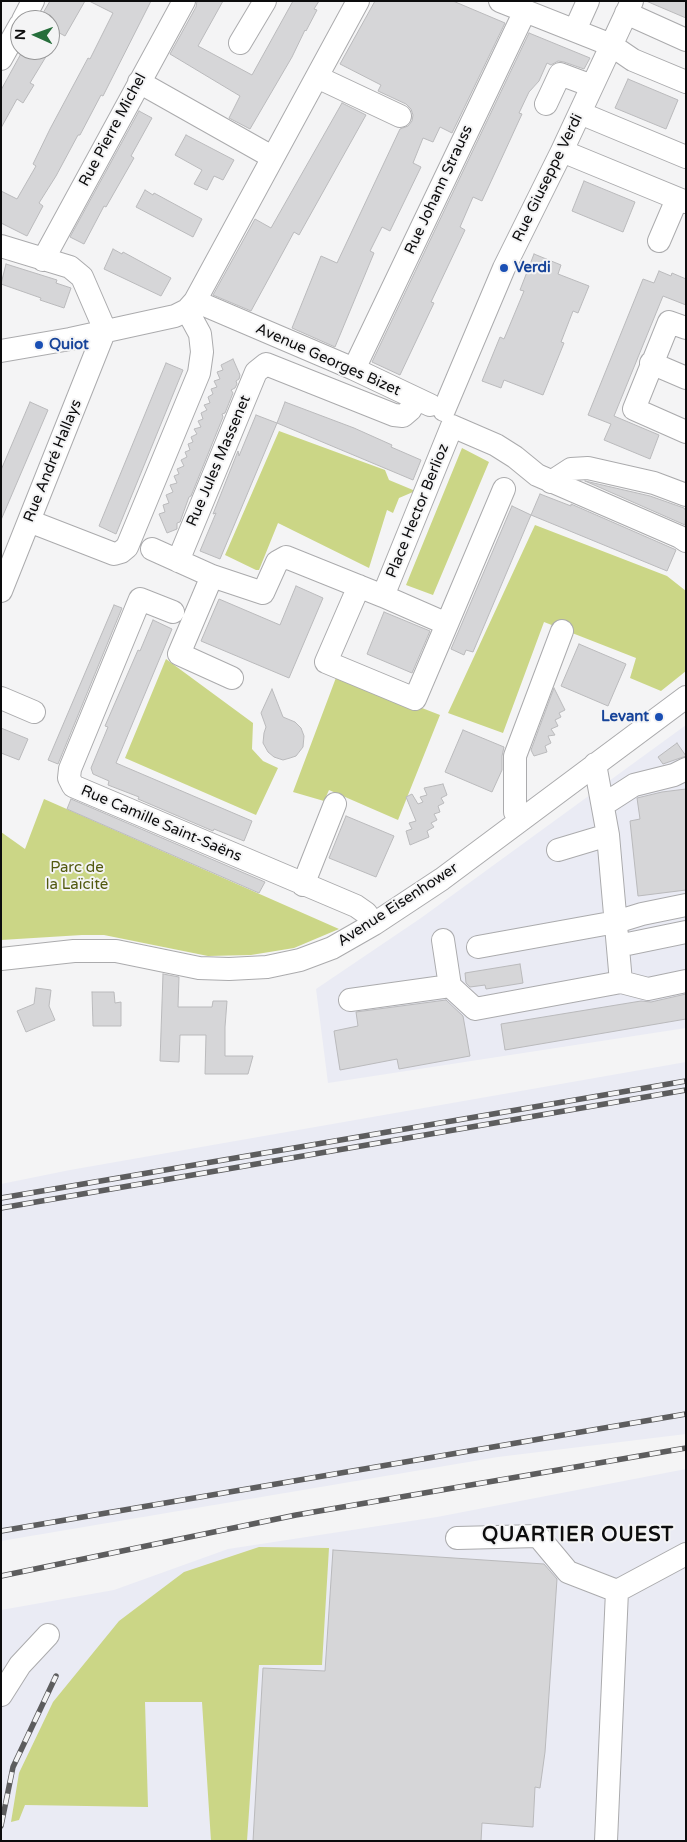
<!DOCTYPE html>
<html>
<head>
<meta charset="utf-8">
<style>
  body { margin:0 }
  #map { position:relative; width:687px; height:1842px; overflow:hidden; background:#f4f4f5; font-family:"Varela Round",sans-serif }
  canvas { display:block }
  .frame { position:absolute; inset:0; border:2px solid #0c0c0d; pointer-events:none }
  .north { position:absolute; left:10px; top:10px; width:50px; height:50px; box-sizing:border-box; background:#f4f4f5; border:1px solid #979798; border-radius:50%; rotate:272deg; font-size:14px; font-weight:700; line-height:20px; text-align:center; color:#0c0c0d }
  .north::after { content:''; display:block; margin:auto; width:18px; height:22px; background:#266e3b; clip-path:polygon(50% 0,100% 100%,50% 72%,0 100%) }
</style>
</head>
<body>
<div id="map">
<canvas width="687" height="1842"></canvas>
<div class="frame"></div>
<div class="north">N</div>
</div>
<script>
const ctx = document.querySelector('canvas').getContext('2d');
ctx.lineJoin = 'round';
function paint(path, color) { ctx.fillStyle = color; ctx.fill(path, 'evenodd'); }
const poly = rows => new Path2D(rows.map(r => 'M' + r).join(''));
function stroke(path, color, width, dash) { ctx.strokeStyle = color; ctx.lineWidth = width; ctx.lineCap = dash ? 'butt' : 'round'; ctx.setLineDash(dash || []); ctx.stroke(path); }
function drawText(font, color, halo, rows, align = 'center') {
  ctx.font = font + ' "Varela Round",sans-serif'; ctx.lineWidth = 4; ctx.setLineDash([]); ctx.textBaseline = 'middle'; ctx.strokeStyle = halo; ctx.fillStyle = color; for (const [text, x, y, turn = 0] of rows) {
    ctx.save(); ctx.translate(x, y); ctx.rotate((+turn || 0) * Math.PI / 180); ctx.textAlign = isNaN(turn) ? turn : align; if (halo) ctx.strokeText(text, 0, 0); ctx.fillText(text, 0, 0); ctx.restore();
  }
}
const built = poly([
  [686,725,686,1028,328,1083,316,989,421,918],
  [686,1062,686,1434,498,1457,1,1541,1,1184,70,1170],
  [686,1469,686,1841,1,1841,1,1610,114,1590,228,1549,437,1517]
]);
const green = poly([
  [279,431,385,470,389,480,413,490,413,492,399,498,393,513,387,510,369,568,278,523,259,570,256,570,225,555],
  [462,448,489,462,433,595,406,585],
  [535,525,667,576,686,591,686,671,661,691,630,678,636,658,544,622,503,733,448,713],
  [166,659,253,723,252,749,263,761,278,768,256,815,125,758],
  [337,675,440,715,398,820,329,790,324,801,293,792],
  [44,799,339,929,294,948,251,955,208,956,104,935,82,935,1,940,1,832,25,849],
  [259,1547,329,1548,322,1665,259,1665,247,1841,211,1841,202,1702,145,1702,148,1807,25,1805,19,1820,11,1822,19,1773,53,1702,119,1621,184,1572]
]);
const building = poly([
  [50,1,85,1,65,36,50,28,50,20,39,20,50,1],
  [89,1,151,1,103,96,101,95,80,135,78,135,56,176,39,203,43,206,27,236,1,223,1,191,17,199,36,166,33,164,50,129,88,58,90,59,113,13,89,1],
  [197,1,223,1,198,46,252,75,293,1,319,1,314,9,317,10,306,31,305,30,292,57,250,129,229,118,240,96,170,54,196,7,197,1],
  [375,1,453,1,505,23,452,133,440,127,433,142,423,138,413,163,421,167,390,231,382,227,370,251,374,253,335,347,292,328,321,256,337,263,400,129,408,126,412,121,413,115,411,109,406,104,378,91,381,85,340,64,375,1],
  [646,1,686,1,686,18,646,1],
  [529,33,590,58,584,69,564,62,558,61,551,65,547,63,539,81,529,92,519,113,522,114,482,201,473,197,460,227,465,230,431,302,434,303,400,375,372,362,529,33],
  [23,50,50,50,30,83,34,85,23,103,17,99,1,128,1,90,23,50],
  [628,79,678,100,666,129,615,108,628,79],
  [342,103,366,115,299,235,294,232,251,311,213,295,255,219,271,228,342,103],
  [139,111,152,118,131,156,134,158,106,207,104,206,84,244,70,237,139,111],
  [186,135,234,160,223,180,214,176,207,190,194,184,202,170,175,155,186,135],
  [584,181,635,202,623,232,572,211,584,181],
  [145,190,153,195,154,193,202,219,193,237,136,207,145,190],
  [113,249,122,254,123,252,171,278,161,296,104,269,113,249],
  [534,254,561,265,558,274,589,286,578,313,573,311,561,342,564,343,543,395,504,380,501,388,482,381,500,337,504,339,524,291,520,290,534,254],
  [6,264,57,280,56,283,71,288,64,308,40,300,41,298,1,284,6,264],
  [659,271,671,276,672,273,686,279,686,305,663,296,614,416,659,435,650,459,604,440,611,424,588,415,643,279,654,283,659,271],
  [233,359,240,375,239,379,236,381,237,384,235,388,231,390,233,393,225,413,222,414,223,417,191,496,189,497,180,522,177,523,177,529,167,533,159,514,165,512,163,505,169,503,166,495,173,492,170,485,177,483,174,476,179,474,177,469,184,466,181,460,187,457,185,452,190,450,188,444,193,442,191,437,197,434,194,429,201,427,198,421,203,419,201,413,207,410,204,405,210,403,208,397,213,394,211,389,217,387,214,381,220,379,217,372,223,370,221,365,233,359],
  [166,363,183,370,116,534,99,526,166,363],
  [30,402,48,410,1,520,1,470,30,402],
  [285,402,354,428,392,445,391,447,421,460,413,480,277,423,285,402],
  [256,415,277,423,220,559,200,551,216,513,213,514,238,451,239,456,256,415],
  [585,481,650,496,684,508,686,511,685,525,585,481],
  [540,494,571,506,571,504,674,549,676,550,667,571,531,515,540,494],
  [512,506,531,515,473,652,466,650,464,655,451,649,512,506],
  [296,586,323,598,289,678,201,641,219,599,280,625,296,586],
  [114,605,122,608,58,764,48,760,114,605],
  [384,612,430,631,412,673,367,654,384,612],
  [153,620,172,629,116,763,252,821,244,841,214,829,213,831,138,799,139,797,108,785,109,781,93,774,91,768,108,727,105,726,138,650,140,651,153,620],
  [579,644,626,664,608,706,561,686,579,644],
  [554,688,565,710,559,713,561,717,555,720,558,726,551,729,555,735,548,736,551,743,545,746,547,752,534,756,531,750,554,688],
  [272,689,283,717,295,722,301,728,304,736,303,747,296,756,290,758,283,760,274,757,268,752,263,743,264,733,266,727,261,713,272,689],
  [1,728,28,739,19,760,1,753,1,728],
  [463,730,504,747,502,756,502,770,492,792,445,772,463,730],
  [677,743,686,756,663,764,658,757,677,743],
  [443,784,447,795,441,798,444,803,438,806,440,812,434,814,437,820,431,823,434,827,427,831,429,837,410,845,406,831,412,829,409,823,416,821,406,797,412,794,418,804,423,802,420,797,427,795,424,788,443,784],
  [686,789,686,890,638,896,630,821,640,819,637,798,662,792,686,789],
  [71,799,265,882,259,893,67,809,71,799],
  [346,816,394,836,376,877,329,858,346,816],
  [520,964,523,983,486,989,485,985,470,987,466,983,465,973,520,964],
  [163,974,179,977,178,1007,212,1007,213,1001,227,1001,225,1027,225,1056,253,1056,248,1074,205,1074,206,1035,180,1035,179,1062,160,1061,163,974],
  [36,988,51,990,49,1006,55,1020,26,1032,17,1011,34,1004,36,988],
  [92,992,114,992,115,1003,121,1002,121,1026,93,1026,92,992],
  [686,994,686,1019,505,1050,501,1024,641,1001,651,1002,686,994],
  [446,1000,463,1016,470,1056,399,1069,397,1059,340,1070,334,1031,358,1026,356,1012,446,1000],
  [333,1550,544,1564,557,1579,545,1752,540,1788,535,1787,533,1827,482,1823,481,1841,253,1841,263,1668,325,1671,333,1550]
]);
const minor = poly([
  [500,1,611,45,633,60,686,82],
  [626,13,686,40],
  [23,20,33,1],
  [575,30,588,1],
  [240,43,265,1],
  [1,59,20,25],
  [317,77,400,116],
  [139,82,272,157],
  [546,104,560,74,592,86],
  [580,113,686,157],
  [562,151,686,202],
  [659,241,677,199],
  [1,246,70,267,82,277,105,330,1,591],
  [43,260,184,1],
  [195,301,354,369,430,405],
  [686,328,669,322,634,409,686,432],
  [1,351,70,339,175,316,187,310,195,301,358,1],
  [651,363,686,378],
  [354,369,525,11],
  [444,410,504,268,562,151,632,1],
  [452,426,496,445,515,457,537,475,680,537,686,541],
  [551,482,571,469,588,468,654,483,686,495],
  [29,521,114,554,121,552,127,547,199,373,202,352,200,334,187,310],
  [152,549,212,576,263,593,277,562,286,557,383,596,452,426],
  [178,561,256,372,266,364,394,415,403,416,410,410,416,400],
  [212,576,179,654,232,678],
  [359,586,326,662,415,699,447,624,383,596],
  [173,612,140,599,70,769,69,778,73,786,356,906,366,913,374,924],
  [447,624,504,489],
  [1,698,34,712],
  [603,805,634,785,674,775,686,769],
  [519,820,515,812,515,756,562,631],
  [558,850,608,835],
  [303,885,335,804],
  [443,940,450,986],
  [618,946,686,932],
  [478,947,616,922,642,914,686,905],
  [1,959,74,951,116,951,199,968,229,969,267,967,300,960,332,948,374,924,442,879,686,697],
  [621,982,648,989,686,981],
  [350,1000,450,986,475,1009,621,982,608,835,595,764],
  [457,1538,538,1536,568,1572,617,1591],
  [1,1695,20,1665,48,1635],
  [606,1841,617,1591,686,1554]
]);
const rail = poly([
  [1,1198,686,1081],
  [1,1208,686,1090],
  [1,1531,686,1414],
  [1,1576,296,1515,686,1448],
  [1,1826,13,1767,56,1676]
]);
const markers = [
  [504,268,5,"#1a4fb4"],
  [39,345,5,"#1a4fb4"],
  [659,717,5,"#1a4fb4"]
];
const streetNames = [
  ["Rue Pierre Michel",113,130,-62],
  ["Rue Giuseppe Verdi",548,178,-64],
  ["Rue Johann Strauss",439,190,-65],
  ["Avenue Georges Bizet",328,360,24],
  ["Rue André Hallays",53,461,-68],
  ["Rue Jules Massenet",219,461,-67],
  ["Place Hector Berlioz",418,511,-68],
  ["Rue Camille Saint-Saëns",161,824,23],
  ["Avenue Eisenhower",398,905,-33]
];
const transitNames = [
  ["Verdi",514,268],
  ["Quiot",49,345],
  ["Levant",649,717,"right"]
];
const parkNames = [
  ["Parc de",77,868],
  ["la Laïcité",77,885]
];
const districtNames = [
  ["QUARTIER OUEST",578,1536]
];
paint(built, '#eaebf4');
paint(green, '#cbd686');
paint(building, '#d6d6d8');
stroke(building, '#bababc', 1);
stroke(minor, '#ababad', 24);
stroke(minor, '#fff', 22);
stroke(rail, '#5d5d5e', 5.5);
stroke(rail, '#f4f4f5', 4, [11]);
for (const [x, y, r, color] of markers) { const dot = new Path2D(); dot.arc(x, y, r, 0, 2 * Math.PI); ctx.fillStyle = color; ctx.fill(dot); stroke(dot, '#f4f4f5', 2); }
drawText('15px', '#0c0c0d', '#f4f4f5', streetNames);
drawText('bold 15px', '#164399', '#f4f4f5', transitNames, 'left');
drawText('15px', '#52590f', '#f4f4f5', parkNames);
ctx.letterSpacing = '1px';
drawText('bold 20px', '#0c0c0d', '#f4f4f5', districtNames);
ctx.letterSpacing = '0px';
</script>
</body>
</html>
